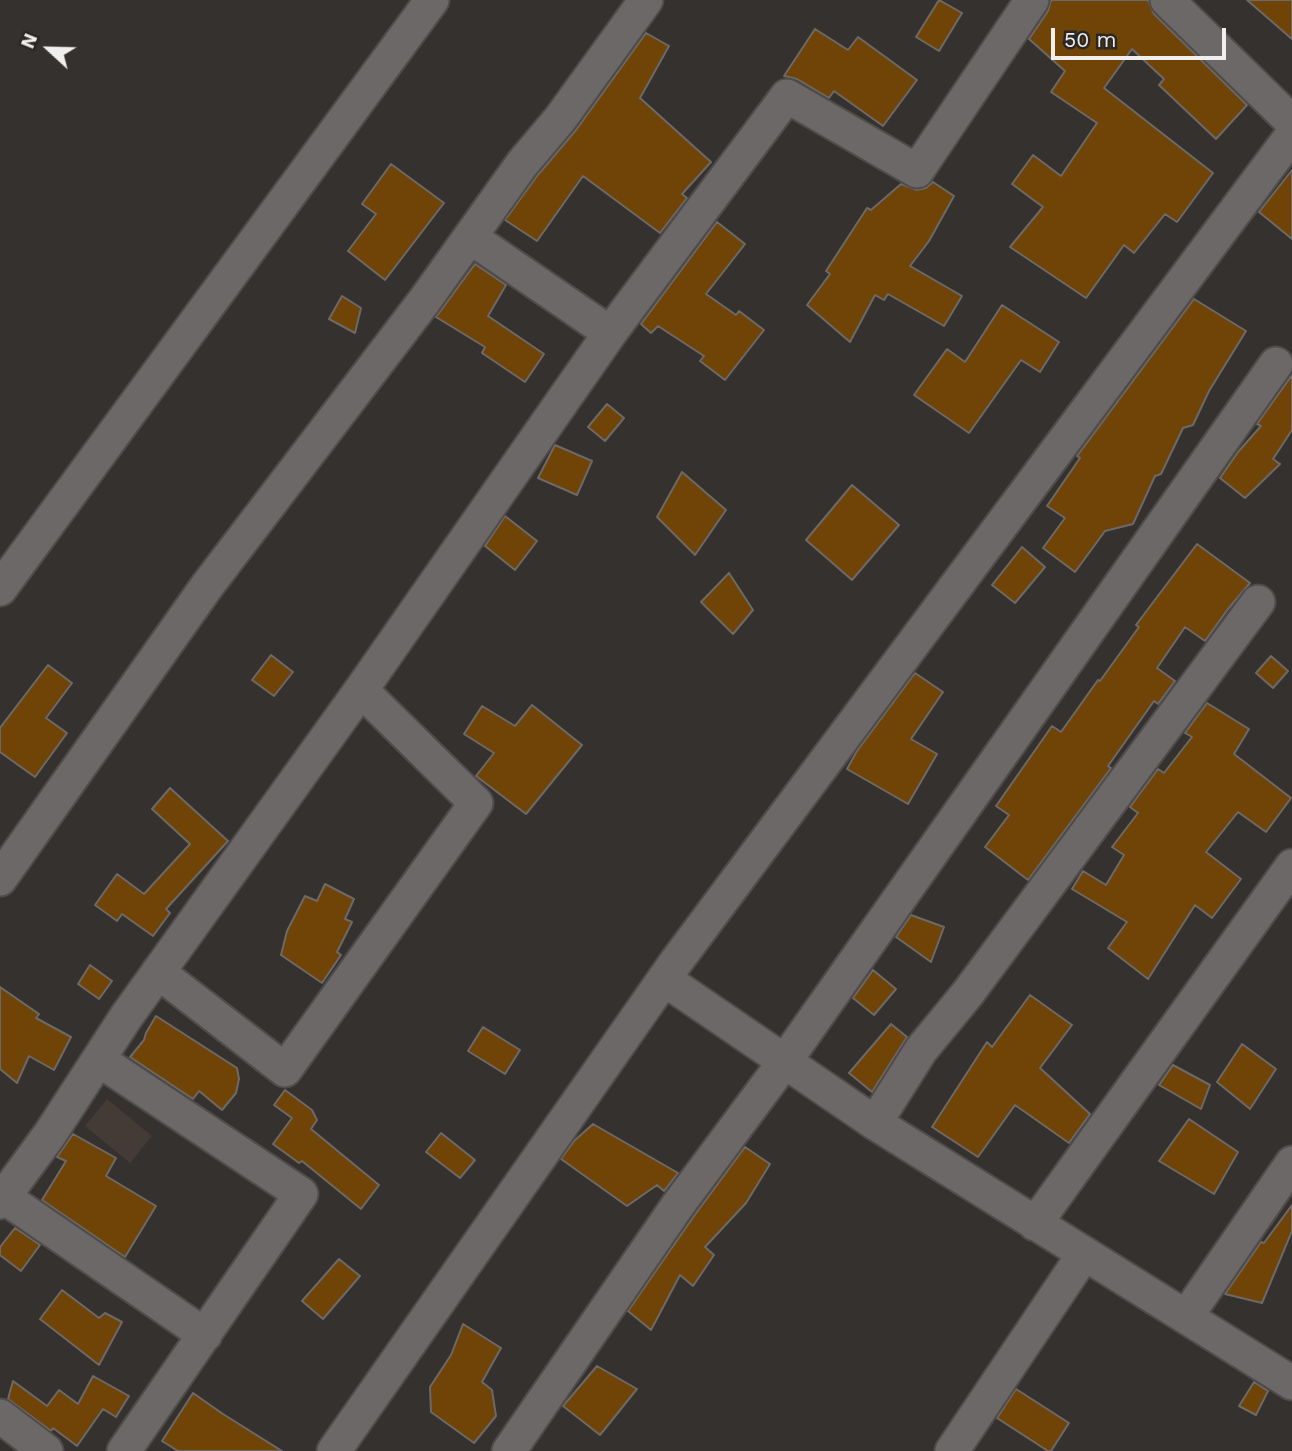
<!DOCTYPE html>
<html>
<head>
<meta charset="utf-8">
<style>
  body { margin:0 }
  #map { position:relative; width:1292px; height:1451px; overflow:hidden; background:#34312f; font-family:"Work Sans",sans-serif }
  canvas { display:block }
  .north { position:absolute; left:14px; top:14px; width:70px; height:70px; -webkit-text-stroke:5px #2a2725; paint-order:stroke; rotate:292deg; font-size:19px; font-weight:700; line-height:28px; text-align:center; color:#f1efee }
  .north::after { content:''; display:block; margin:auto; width:24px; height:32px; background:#f1efee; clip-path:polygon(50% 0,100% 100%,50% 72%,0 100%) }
  .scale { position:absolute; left:1051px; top:28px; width:175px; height:32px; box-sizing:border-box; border:4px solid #f1efee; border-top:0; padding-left:9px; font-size:21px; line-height:24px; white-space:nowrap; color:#f1efee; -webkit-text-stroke:5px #2a2725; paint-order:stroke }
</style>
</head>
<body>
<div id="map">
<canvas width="1292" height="1451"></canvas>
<div class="north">N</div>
<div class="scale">50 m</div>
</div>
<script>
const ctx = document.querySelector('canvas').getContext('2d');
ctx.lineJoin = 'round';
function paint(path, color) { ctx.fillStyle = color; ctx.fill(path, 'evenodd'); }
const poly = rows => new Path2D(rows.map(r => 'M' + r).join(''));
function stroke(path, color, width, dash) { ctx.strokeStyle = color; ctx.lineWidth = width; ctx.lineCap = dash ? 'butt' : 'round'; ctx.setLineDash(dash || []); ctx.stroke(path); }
const built = poly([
  [107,1099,152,1136,130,1163,85,1126]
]);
const building = poly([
  [939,0,962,13,939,51,916,37,939,0],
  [1051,0,1148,0,1154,14,1247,105,1216,139,1159,85,1164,79,1132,49,1104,88,1213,173,1177,222,1165,214,1134,253,1124,245,1086,298,1010,247,1043,207,1012,184,1033,155,1061,176,1097,123,1051,92,1065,71,1029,39,1048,11,1051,0],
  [1247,0,1292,0,1292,39,1247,0],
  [815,29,848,50,858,37,917,80,883,126,834,91,829,98,797,79,784,76,815,29],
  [646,33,669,46,640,98,711,162,682,194,687,198,660,233,583,176,537,241,505,220,537,176,576,130,646,33],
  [391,164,444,203,385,280,348,251,376,214,362,204,391,164],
  [1292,170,1292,239,1259,212,1292,170],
  [933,182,954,196,929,241,910,266,962,296,944,326,888,294,884,300,875,295,850,342,807,305,830,274,826,271,867,208,871,210,901,184,917,190,926,188,933,182],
  [717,222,745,244,706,294,736,315,739,311,764,330,725,380,700,361,704,356,658,326,651,333,641,324,717,222],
  [475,264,506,285,488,316,544,354,525,382,482,353,485,347,436,317,475,264],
  [342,296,361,308,355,333,329,319,342,296],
  [1194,299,1246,331,1209,391,1193,425,1183,428,1161,474,1155,476,1133,524,1105,531,1075,572,1043,548,1065,518,1047,506,1080,458,1077,456,1194,299],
  [1002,305,1059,342,1040,372,1021,360,969,433,914,395,947,349,965,362,1002,305],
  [1292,375,1292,430,1273,459,1280,464,1245,498,1220,478,1238,452,1261,426,1257,424,1292,375],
  [607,404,624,418,605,441,588,427,607,404],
  [555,445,592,461,577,495,538,478,555,445],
  [682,472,726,510,695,555,657,517,682,472],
  [852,485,899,525,852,580,806,540,852,485],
  [505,516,537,541,515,570,485,546,505,516],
  [1197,544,1250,583,1228,609,1205,641,1185,627,1157,668,1175,681,1158,704,1154,701,1108,766,1111,768,1028,880,985,847,1009,815,996,806,1052,726,1061,732,1098,680,1100,681,1139,627,1136,625,1197,544],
  [1022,547,1045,567,1015,603,992,585,1022,547],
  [729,573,753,610,733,634,701,602,729,573],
  [271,655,293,672,274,696,252,680,271,655],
  [1271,656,1288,671,1273,688,1256,673,1271,656],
  [48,665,72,683,46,718,67,733,35,777,0,752,0,728,48,665],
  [915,673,943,692,911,739,937,754,908,804,847,769,857,751,915,673],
  [1207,703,1249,729,1234,754,1291,798,1266,832,1238,812,1206,852,1241,879,1212,918,1195,905,1148,979,1108,948,1127,922,1072,889,1083,871,1106,885,1124,855,1112,847,1138,813,1130,807,1158,769,1164,773,1192,737,1185,733,1207,703],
  [532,705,582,745,526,814,476,776,494,753,464,734,482,706,515,726,532,705],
  [170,788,228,841,166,909,170,913,153,936,122,914,117,921,95,905,117,874,144,894,190,844,152,809,170,788],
  [325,884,354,899,345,919,352,922,337,952,341,955,322,983,281,955,287,931,305,896,317,901,325,884],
  [911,915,944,927,931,962,896,937,911,915],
  [90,965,112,981,99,999,78,984,90,965],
  [873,970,896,989,874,1015,853,998,873,970],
  [0,987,39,1014,36,1018,71,1037,54,1070,29,1056,17,1083,0,1069,0,987],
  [1030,995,1072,1025,1040,1068,1090,1114,1069,1143,1015,1105,978,1157,932,1127,987,1042,992,1047,1030,995],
  [156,1016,237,1068,239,1079,236,1093,222,1110,199,1091,193,1099,130,1057,144,1040,146,1033,156,1016],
  [891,1024,907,1037,872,1092,849,1073,891,1024],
  [483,1027,520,1050,505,1074,468,1051,483,1027],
  [1242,1044,1276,1069,1250,1109,1217,1082,1242,1044],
  [1173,1065,1210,1085,1201,1109,1159,1085,1173,1065],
  [285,1090,312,1110,317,1120,311,1129,379,1185,361,1209,302,1161,299,1163,273,1144,292,1118,274,1105,285,1090],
  [1189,1119,1238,1152,1214,1194,1159,1161,1189,1119],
  [593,1124,678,1173,664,1191,657,1185,627,1206,561,1159,574,1141,593,1124],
  [441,1133,475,1160,460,1178,426,1152,441,1133],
  [73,1134,116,1158,106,1176,156,1206,125,1257,42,1200,66,1161,57,1157,73,1134],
  [745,1147,770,1164,746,1203,705,1247,714,1255,693,1286,680,1275,651,1330,628,1311,694,1216,745,1147],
  [1292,1205,1292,1231,1262,1303,1225,1294,1261,1242,1264,1243,1292,1205],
  [15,1228,40,1245,21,1271,0,1255,0,1247,15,1228],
  [339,1259,360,1276,323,1319,302,1301,339,1259],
  [62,1290,99,1318,105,1313,122,1322,99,1365,40,1319,62,1290],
  [463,1324,501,1348,482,1382,492,1390,496,1416,474,1443,431,1412,430,1387,451,1355,463,1324],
  [597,1366,637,1389,600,1435,563,1406,597,1366],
  [93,1376,129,1396,116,1417,103,1409,77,1446,53,1428,51,1431,8,1399,13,1381,47,1406,59,1390,78,1404,93,1376],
  [1254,1382,1268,1391,1256,1415,1239,1406,1254,1382],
  [1016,1389,1069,1423,1051,1451,1048,1451,997,1418,1016,1389],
  [193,1393,223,1414,282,1451,178,1451,162,1441,193,1393]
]);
const minor = poly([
  [1167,0,1292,122],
  [470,237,610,333],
  [0,589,432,0],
  [0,879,207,586,425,300,522,164,560,119,646,0],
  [158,972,285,1070,476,803,361,690],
  [664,979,875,1123,1292,1383],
  [99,1060,301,1194,124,1451],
  [875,1123,921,1050,968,993,1258,602],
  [4,1197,205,1335],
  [0,1202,50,1134,126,1017,361,690,610,333,787,96,917,171,1032,0],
  [1035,1224,1292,866],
  [1186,1317,1292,1163],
  [0,1416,46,1451],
  [334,1451,676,962,1292,135],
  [509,1451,678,1205,785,1061,1276,364],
  [952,1451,1084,1254]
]);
paint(built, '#443b37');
paint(building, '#704306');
stroke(building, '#6c6967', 2);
stroke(minor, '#4f4c4b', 37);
stroke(minor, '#6c6867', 33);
</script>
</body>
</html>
